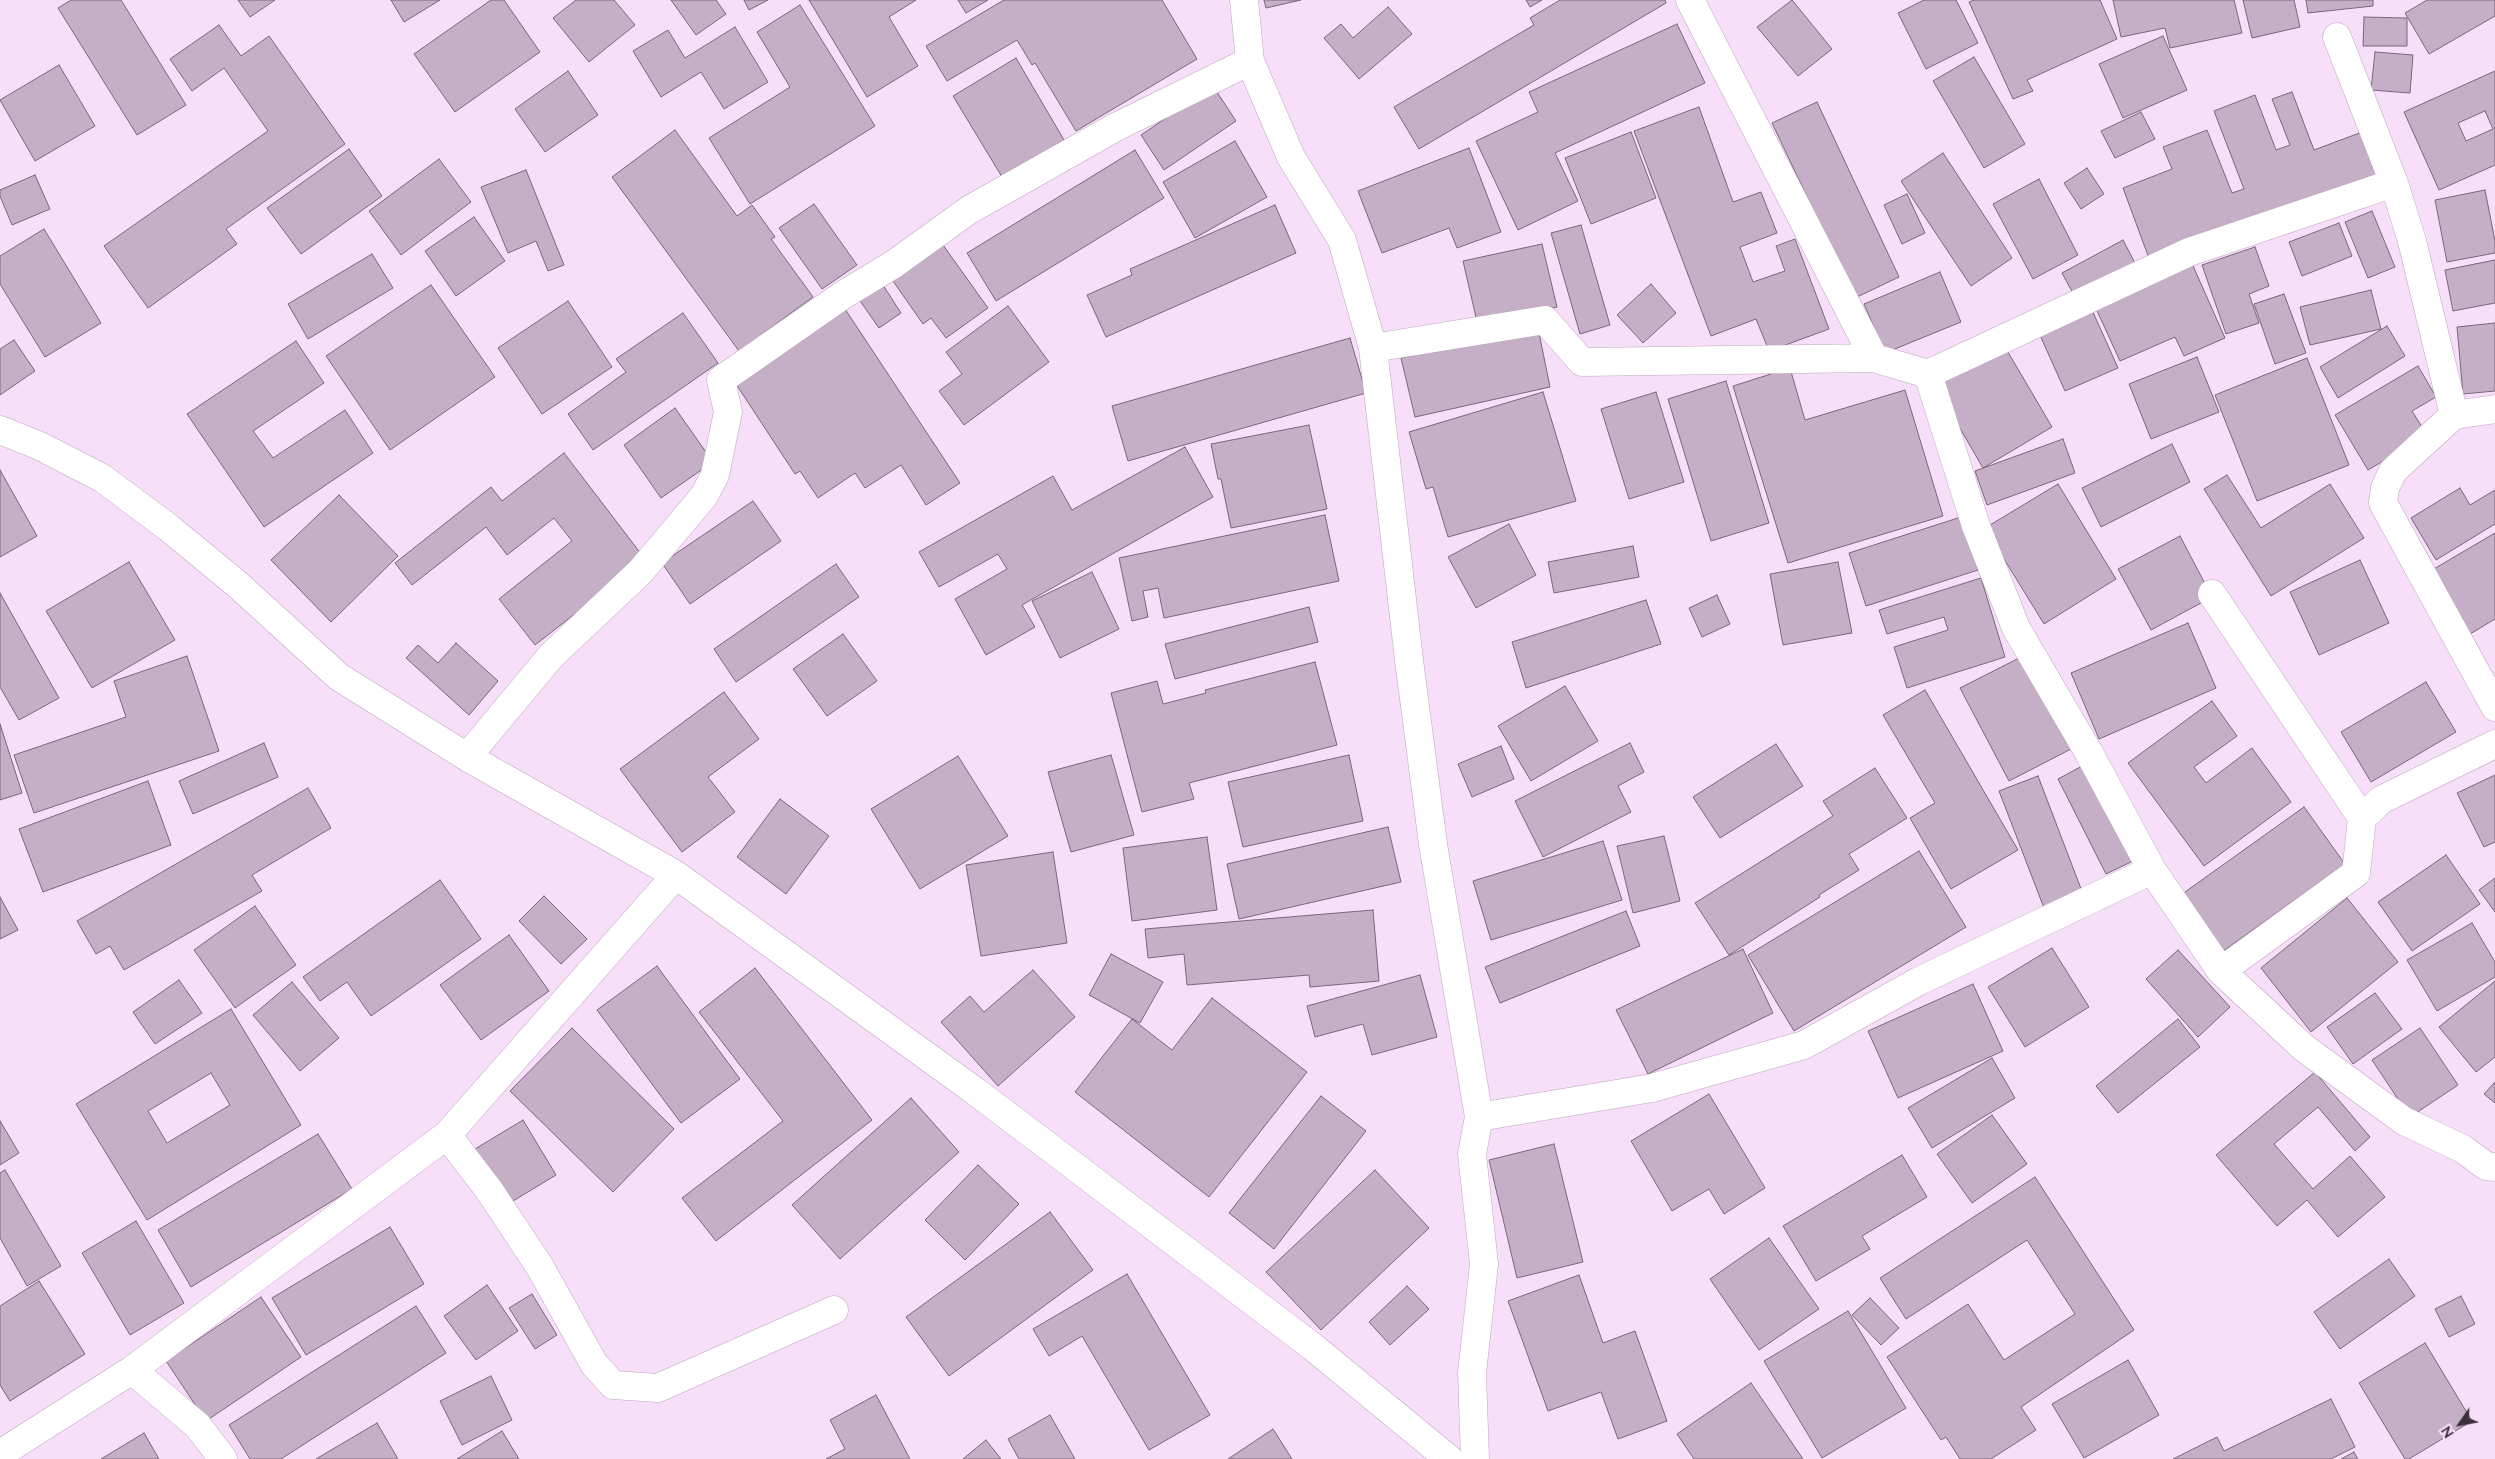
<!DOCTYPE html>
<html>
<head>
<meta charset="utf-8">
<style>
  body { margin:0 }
  #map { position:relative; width:2495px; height:1459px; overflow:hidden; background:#f7dff9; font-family:Mulish,sans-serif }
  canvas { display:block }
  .north { position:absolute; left:2435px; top:1399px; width:50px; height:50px; -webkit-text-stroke:4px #f7dff9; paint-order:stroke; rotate:237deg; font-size:14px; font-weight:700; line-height:20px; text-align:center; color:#39303a }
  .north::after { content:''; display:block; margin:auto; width:18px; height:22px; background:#39303a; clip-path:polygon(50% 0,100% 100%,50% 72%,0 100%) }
</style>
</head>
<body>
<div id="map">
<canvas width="2495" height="1459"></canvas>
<div class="north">N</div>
</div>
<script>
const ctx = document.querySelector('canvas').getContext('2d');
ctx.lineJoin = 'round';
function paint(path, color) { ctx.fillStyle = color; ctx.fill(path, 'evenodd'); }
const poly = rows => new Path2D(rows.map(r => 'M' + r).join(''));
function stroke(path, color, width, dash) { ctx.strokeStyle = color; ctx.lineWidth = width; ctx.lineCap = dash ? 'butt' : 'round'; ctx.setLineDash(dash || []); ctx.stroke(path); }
const building = poly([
  [71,0,121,0,186,105,137,135,58,8,71,0],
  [238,0,275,0,250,17,238,0],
  [391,0,440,0,404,22,391,0],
  [491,0,504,0,540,52,455,112,414,54,491,0],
  [576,0,614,0,635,25,589,62,553,18,576,0],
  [671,0,716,0,726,14,696,35,671,0],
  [744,0,768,0,749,10,744,0],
  [809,0,916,0,889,17,918,66,867,97,809,0],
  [958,0,988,0,966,13,958,0],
  [1004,0,1162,0,1197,59,1076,131,1035,63,1032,65,1017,40,947,81,926,46,1004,0],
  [1264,0,1301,0,1266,8,1264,0],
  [1526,0,1542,0,1530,7,1526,0],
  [1560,0,1665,0,1666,3,1419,149,1394,107,1534,25,1530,18,1560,0],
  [1792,0,1832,49,1798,76,1757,27,1792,0],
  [1924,0,1956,0,1978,43,1926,69,1898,13,1924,0],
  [1974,0,2100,0,2117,39,2027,80,2033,91,2013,99,1969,2,1974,0],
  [2113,0,2234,0,2242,33,2170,48,2165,28,2121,37,2113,0],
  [2243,0,2294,0,2300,27,2252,38,2243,0],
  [2306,0,2373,0,2373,6,2308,13,2306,0],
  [2427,0,2495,0,2495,16,2429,54,2405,13,2427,0],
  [800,5,875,126,750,204,709,138,790,87,757,32,800,5],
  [1388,7,1412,34,1359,79,1324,38,1341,24,1353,38,1388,7],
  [2364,17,2407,18,2407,46,2363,46,2364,17],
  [1677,24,1705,83,1555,153,1578,201,1518,230,1476,141,1538,112,1529,92,1677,24],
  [219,25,241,56,269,36,345,144,226,229,237,244,148,308,104,246,268,131,224,68,192,91,170,59,219,25],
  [735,27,768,82,724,109,701,72,661,97,633,51,668,30,685,58,735,27],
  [2163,36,2187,90,2123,118,2099,64,2163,36],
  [2375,52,2413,55,2410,93,2371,90,2375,52],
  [1974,57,2025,144,1984,168,1933,81,1974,57],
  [1016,58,1064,140,1002,177,953,96,1016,58],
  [59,65,95,126,35,161,0,100,59,65],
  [568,71,598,115,545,152,515,109,568,71],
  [2495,71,2495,165,2439,190,2404,112,2495,71],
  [2485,111,2493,129,2466,141,2458,123,2485,111],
  [1213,86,1236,121,1164,170,1141,135,1213,86],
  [2292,92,2314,150,2362,132,2379,174,2150,261,2123,188,2172,169,2163,147,2207,130,2232,193,2244,189,2214,111,2255,95,2276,150,2290,145,2272,99,2292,92],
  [1817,102,1899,277,1855,298,1772,123,1817,102],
  [1699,107,1733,202,1761,192,1777,233,1740,247,1753,282,1785,271,1776,246,1795,239,1829,329,1769,351,1756,319,1711,336,1634,131,1699,107],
  [2141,112,2155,139,2115,158,2101,131,2141,112],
  [675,130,737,216,752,205,775,237,771,239,813,297,739,351,612,177,675,130],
  [1631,132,1656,198,1591,224,1565,158,1631,132],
  [1235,141,1267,197,1195,238,1163,182,1235,141],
  [1469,148,1501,232,1457,248,1449,228,1382,253,1358,191,1469,148],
  [349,149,382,196,301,254,267,208,349,149],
  [1135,150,1164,198,996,301,967,253,1135,150],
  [1943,153,2012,258,1971,286,1901,181,1943,153],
  [439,159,471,202,401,255,369,211,439,159],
  [2087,168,2104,194,2081,209,2064,183,2087,168],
  [526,170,564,265,548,271,536,241,508,253,481,187,526,170],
  [35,175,50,209,12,225,0,196,0,190,35,175],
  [2039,179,2078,255,2033,279,1993,204,2039,179],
  [2485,190,2495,241,2495,253,2447,262,2435,200,2485,190],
  [1907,194,1925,233,1902,244,1884,205,1907,194],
  [814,204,857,265,822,289,779,228,814,204],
  [1275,205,1296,253,1106,337,1087,295,1132,275,1130,269,1275,205],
  [2372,211,2395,267,2368,278,2345,222,2372,211],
  [474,217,505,261,456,296,425,251,474,217],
  [2339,223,2352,256,2302,276,2289,242,2339,223],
  [1581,225,1610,325,1580,334,1551,233,1581,225],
  [44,229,101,323,45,357,0,284,0,256,44,229],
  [2123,240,2136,265,2075,297,2062,273,2123,240],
  [1542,244,1557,307,1478,326,1463,261,1542,244],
  [943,245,988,308,946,338,931,318,923,324,893,281,943,245],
  [2255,247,2269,286,2249,294,2259,323,2226,334,2202,265,2255,247],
  [372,254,393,288,308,339,288,304,372,254],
  [2190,259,2225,338,2184,356,2175,337,2120,361,2093,302,2190,259],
  [2495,260,2495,303,2453,311,2445,270,2495,260],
  [1940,272,1961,322,1885,353,1864,304,1940,272],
  [881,282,901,313,879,328,858,298,881,282],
  [1651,284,1676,313,1643,343,1617,315,1651,284],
  [431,285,495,377,390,450,326,356,431,285],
  [2371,290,2381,329,2310,345,2300,307,2371,290],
  [2284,294,2306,353,2275,364,2254,304,2284,294],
  [568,301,612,367,542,414,498,348,568,301],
  [1008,306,1049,362,964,425,939,391,962,374,946,352,1008,306],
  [845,309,960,483,926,505,901,465,865,488,855,473,818,498,800,471,795,474,734,381,845,309],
  [2092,310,2118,368,2065,391,2039,333,2092,310],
  [683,313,718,363,593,450,568,414,626,372,616,359,683,313],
  [2495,323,2495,391,2463,394,2457,327,2495,323],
  [2387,326,2405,356,2338,398,2320,367,2387,326],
  [1538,328,1550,387,1415,417,1401,358,1538,328],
  [1350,338,1366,393,1128,461,1112,406,1350,338],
  [14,340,35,371,0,395,0,349,14,340],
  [296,341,324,383,253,431,273,458,345,410,373,453,264,527,187,414,296,341],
  [2005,347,2052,427,1983,468,1936,387,2005,347],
  [2197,357,2219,412,2151,439,2129,384,2197,357],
  [2307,358,2349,465,2257,501,2215,395,2307,358],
  [2418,366,2436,397,2412,411,2427,435,2368,470,2335,415,2418,366],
  [1790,368,1805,420,1905,390,1943,516,1788,563,1733,386,1790,368],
  [1726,381,1769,523,1711,541,1668,399,1726,381],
  [1543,392,1576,501,1448,537,1433,487,1426,489,1409,432,1543,392],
  [1656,392,1684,482,1629,499,1601,409,1656,392],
  [675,408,713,462,661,498,624,445,675,408],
  [1309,425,1327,509,1231,528,1221,479,1218,479,1211,444,1309,425],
  [2063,439,2075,473,1987,505,1975,471,2063,439],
  [2172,444,2190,482,2101,527,2082,488,2172,444],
  [1185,447,1213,497,1022,605,1035,627,986,655,955,599,1007,569,998,554,939,587,919,552,1053,476,1072,510,1185,447],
  [564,453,645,559,535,645,499,599,572,541,554,518,507,555,486,527,412,585,395,563,491,487,502,501,564,453],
  [0,470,37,536,0,557,0,470],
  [2227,475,2261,528,2330,484,2364,538,2271,596,2204,489,2227,475],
  [2058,484,2116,579,2044,624,1985,528,2058,484],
  [2460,488,2470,505,2495,490,2495,524,2436,560,2411,518,2460,488],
  [339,495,398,556,331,622,271,560,339,495],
  [753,501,781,541,690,604,662,563,753,501],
  [1325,515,1339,581,1164,618,1158,588,1143,591,1148,617,1132,621,1119,558,1325,515],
  [1961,517,1978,570,1866,606,1849,553,1961,517],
  [1509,524,1536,575,1476,608,1448,557,1509,524],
  [2495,533,2495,619,2465,637,2427,573,2495,533],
  [2180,536,2212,597,2151,630,2118,569,2180,536],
  [1633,546,1639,577,1554,593,1548,562,1633,546],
  [2360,560,2389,623,2319,655,2290,592,2360,560],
  [129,562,175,640,92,688,46,611,129,562],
  [1838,562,1852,633,1783,645,1770,574,1838,562],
  [836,564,859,597,736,682,714,649,836,564],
  [1092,572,1119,629,1060,658,1032,601,1092,572],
  [1981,578,2005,657,1907,688,1894,647,1948,630,1944,617,1887,634,1879,610,1981,578],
  [0,593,59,698,19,720,0,687,0,593],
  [1717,595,1730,624,1702,637,1689,608,1717,595],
  [1646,600,1661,644,1526,688,1512,642,1646,600],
  [1309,607,1318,642,1175,679,1165,644,1309,607],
  [2188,623,2216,688,2099,739,2071,673,2188,623],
  [843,634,877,681,827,716,793,669,843,634],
  [456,643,498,681,469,715,406,658,418,645,438,663,456,643],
  [187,656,219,751,34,813,14,755,126,717,114,681,187,656],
  [2023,656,2071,749,2009,781,1960,688,2023,656],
  [1315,662,1337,745,1189,783,1194,799,1142,812,1111,693,1157,681,1163,704,1206,693,1205,690,1315,662],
  [2426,682,2456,732,2371,782,2341,732,2426,682],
  [1565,686,1598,741,1531,781,1498,726,1565,686],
  [1925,690,2018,850,1951,889,1910,818,1935,803,1883,715,1925,690],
  [724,692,759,739,708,777,735,812,682,852,620,769,724,692],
  [2212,701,2237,736,2194,767,2206,783,2252,748,2291,802,2204,866,2128,763,2212,701],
  [0,724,22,793,0,800,0,724],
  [264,743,278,777,193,814,179,781,264,743],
  [1630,743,1644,772,1618,786,1631,812,1543,857,1515,801,1630,743],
  [1776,744,1803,786,1720,838,1693,797,1776,744],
  [1501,746,1514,779,1472,797,1458,764,1501,746],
  [1111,755,1134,835,1071,852,1048,772,1111,755],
  [1349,755,1363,821,1243,847,1228,782,1349,755],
  [958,756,1008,836,920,889,871,809,958,756],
  [2084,765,2133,861,2106,874,2058,779,2084,765],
  [1875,768,1907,818,1849,854,1859,870,1819,895,1820,897,1729,955,1695,903,1833,816,1823,801,1875,768],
  [2495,775,2495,842,2484,847,2457,793,2495,775],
  [2038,776,2083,894,2044,908,1999,791,2038,776],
  [148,781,171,845,43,892,19,829,148,781],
  [308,788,331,828,252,875,262,891,124,970,110,946,96,954,77,921,308,788],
  [780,799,829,836,786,894,737,857,780,799],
  [2304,807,2345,864,2219,954,2178,897,2304,807],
  [1388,827,1401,882,1239,919,1227,864,1388,827],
  [1664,836,1680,901,1633,913,1617,846,1664,836],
  [1207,837,1217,910,1132,921,1123,848,1207,837],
  [1603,841,1622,900,1491,940,1473,881,1603,841],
  [1919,851,1966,927,1794,1031,1748,955,1919,851],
  [1053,852,1067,943,981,956,966,865,1053,852],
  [2446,855,2480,904,2412,951,2378,902,2446,855],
  [2495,878,2495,912,2479,890,2495,878],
  [440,880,481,939,371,1016,347,982,320,1001,303,977,440,880],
  [544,896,587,939,561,964,519,921,544,896],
  [0,897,18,930,0,939,0,897],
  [2347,898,2398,962,2311,1032,2261,968,2347,898],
  [255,906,296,965,235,1008,194,950,255,906],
  [1373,910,1379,981,1310,987,1309,975,1187,985,1184,954,1148,958,1145,929,1373,910],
  [1626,911,1640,946,1500,1003,1485,967,1626,911],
  [2472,923,2495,962,2495,977,2437,1011,2407,960,2472,923],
  [509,935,549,991,481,1040,440,985,509,935],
  [2052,948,2089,1007,2025,1047,1988,987,2052,948],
  [1743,949,1773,1013,1648,1074,1616,1010,1743,949],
  [2178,950,2230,1007,2198,1037,2146,979,2178,950],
  [1111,954,1163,982,1140,1023,1089,995,1111,954],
  [657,966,740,1079,681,1123,597,1010,657,966],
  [755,968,872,1120,716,1241,682,1198,783,1121,699,1012,755,968],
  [1033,970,1075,1017,998,1086,941,1022,970,996,984,1012,1033,970],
  [1420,975,1437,1037,1372,1055,1363,1024,1315,1037,1307,1006,1420,975],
  [179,980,202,1013,155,1044,133,1012,179,980],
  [2495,981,2495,1057,2476,1072,2439,1027,2495,981],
  [292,982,339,1038,300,1071,253,1015,292,982],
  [1973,984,2003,1051,1898,1098,1868,1031,1973,984],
  [2375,993,2402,1029,2353,1064,2327,1027,2375,993],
  [1212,998,1307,1072,1209,1197,1075,1092,1132,1019,1172,1050,1212,998],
  [231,1009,301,1125,147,1220,76,1104,231,1009],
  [211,1073,230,1105,167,1143,148,1111,211,1073],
  [2178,1019,2200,1047,2118,1113,2096,1086,2178,1019],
  [572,1028,674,1129,613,1192,510,1091,572,1028],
  [2420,1028,2458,1085,2410,1117,2372,1060,2420,1028],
  [1992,1058,2015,1098,1932,1148,1908,1108,1992,1058],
  [2315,1072,2370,1137,2355,1151,2318,1107,2274,1144,2313,1189,2350,1156,2385,1197,2338,1237,2307,1200,2277,1226,2216,1155,2315,1072],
  [2495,1082,2495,1103,2484,1094,2495,1082],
  [1709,1094,1765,1188,1724,1214,1709,1189,1672,1211,1631,1141,1709,1094],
  [1321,1096,1366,1131,1274,1249,1229,1213,1321,1096],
  [911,1098,959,1152,840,1259,792,1205,911,1098],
  [1992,1115,2027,1164,1972,1203,1937,1154,1992,1115],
  [523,1120,556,1175,508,1204,475,1149,523,1120],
  [0,1121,19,1153,0,1165,0,1121],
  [318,1134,352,1189,191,1287,158,1230,318,1134],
  [1554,1144,1583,1262,1517,1278,1489,1160,1554,1144],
  [1902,1155,1927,1197,1862,1236,1870,1249,1816,1281,1783,1226,1902,1155],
  [978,1165,1019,1204,965,1260,925,1220,978,1165],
  [5,1170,61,1266,27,1286,0,1238,0,1173,5,1170],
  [1375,1170,1429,1228,1321,1330,1266,1272,1375,1170],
  [2035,1177,2134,1330,2021,1407,2036,1430,1991,1459,1960,1459,1946,1437,1941,1440,1887,1357,1968,1304,2004,1360,2075,1314,2027,1240,1906,1319,1880,1278,2035,1177],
  [1050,1212,1093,1270,949,1376,906,1317,1050,1212],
  [136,1221,184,1303,130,1335,82,1253,136,1221],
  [390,1227,424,1284,306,1355,272,1298,390,1227],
  [1769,1238,1819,1309,1759,1350,1710,1279,1769,1238],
  [2389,1259,2415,1296,2340,1349,2314,1312,2389,1259],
  [1127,1274,1210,1415,1149,1450,1082,1336,1049,1356,1033,1329,1127,1274],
  [1579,1275,1603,1343,1635,1331,1667,1421,1618,1439,1601,1392,1548,1411,1508,1301,1579,1275],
  [39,1281,85,1354,10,1401,0,1385,0,1306,39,1281],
  [487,1285,518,1331,476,1360,444,1316,487,1285],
  [1407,1286,1429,1309,1390,1345,1369,1322,1407,1286],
  [532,1294,557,1335,535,1349,509,1308,532,1294],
  [2461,1296,2475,1324,2449,1337,2435,1309,2461,1296],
  [261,1297,301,1357,206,1421,166,1361,261,1297],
  [1870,1298,1899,1328,1881,1345,1852,1315,1870,1298],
  [416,1306,446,1353,281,1459,250,1459,229,1425,416,1306],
  [1848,1311,1906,1408,1822,1458,1764,1361,1848,1311],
  [2425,1343,2472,1421,2409,1459,2405,1459,2359,1383,2425,1343],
  [2128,1360,2159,1415,2084,1458,2052,1404,2128,1360],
  [491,1376,512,1420,462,1445,440,1401,491,1376],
  [1751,1383,1803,1459,1694,1459,1677,1434,1751,1383],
  [876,1395,910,1459,826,1459,845,1449,830,1420,876,1395],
  [2331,1399,2355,1447,2331,1459,2173,1459,2217,1437,2224,1451,2331,1399],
  [1050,1415,1075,1459,1019,1459,1008,1439,1050,1415],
  [377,1423,398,1459,316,1459,377,1423],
  [1273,1429,1292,1459,1228,1459,1273,1429],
  [502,1431,519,1459,457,1459,502,1431],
  [144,1433,159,1459,101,1459,144,1433],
  [986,1440,1001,1459,963,1459,986,1440],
  [2354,1452,2358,1459,2341,1459,2354,1452]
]);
const minor = poly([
  [1244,0,1250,61,1291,157,1342,240,1373,348,1409,660,1433,844,1479,1117,1472,1154,1484,1264,1472,1373,1475,1459],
  [1690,0,1874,358],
  [2337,37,2394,183,2412,241,2454,415],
  [1373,348,1545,320,1582,362,1874,358,1928,374,2189,252,2394,183],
  [1928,374,1976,526,2016,628,2089,753,2152,870,2221,971,2304,1048,2404,1121,2463,1149,2486,1166,2495,1167],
  [2495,409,2454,415,2393,471,2385,488,2383,503,2495,707],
  [0,430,40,446,102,478,169,528,237,584,339,677,467,757,676,875,975,1091,1313,1347,1449,1459],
  [2212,594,2362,818],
  [467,757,551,656,640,572,704,496,715,475,728,412,721,380,843,295,894,264,969,210,1116,127,1250,61],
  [2221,971,2356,873,2362,818,2381,800,2495,744],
  [1479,1117,1652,1088,1804,1045,1919,981,2152,870],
  [447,1135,489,1190,540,1267,594,1364,613,1385,658,1388,834,1310],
  [132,1370,198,1426,223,1459],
  [0,1454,132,1370,447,1135,676,875]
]);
paint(building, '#c5afc7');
stroke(building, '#7a667c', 1);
stroke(minor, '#bca6bd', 29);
stroke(minor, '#fff', 28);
</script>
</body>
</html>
